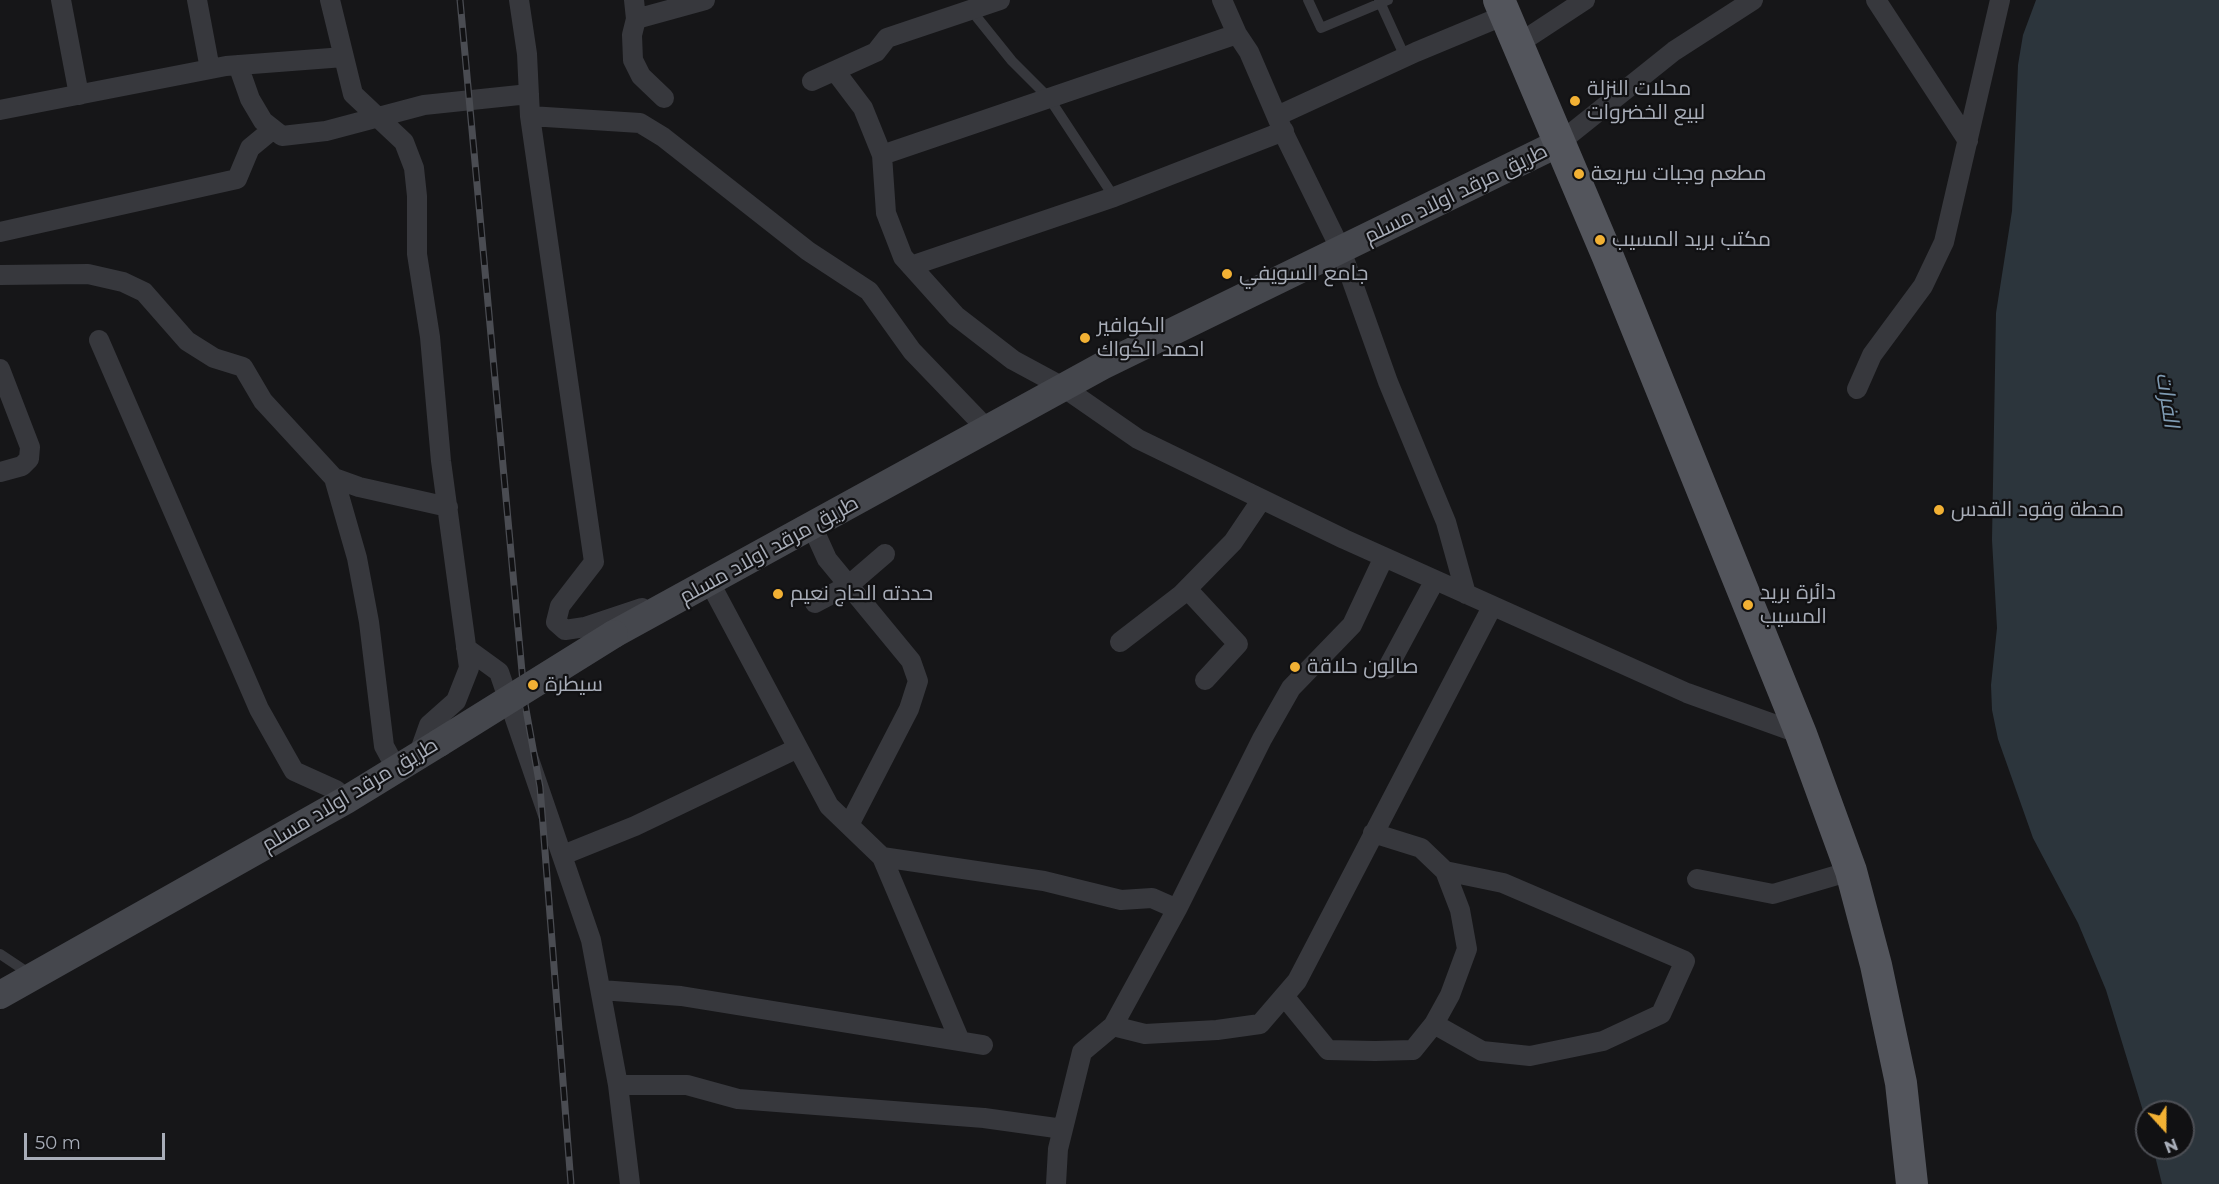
<!DOCTYPE html>
<html>
<head>
<meta charset="utf-8">
<style>
  body { margin:0 }
  #map { position:relative; width:2219px; height:1184px; overflow:hidden; background:#161618; font-family:Montserrat,sans-serif }
  canvas { display:block }
  .north { position:absolute; left:2135px; top:1100px; width:60px; height:60px; box-sizing:border-box; background:#111113; border:2px solid #4d4f55; border-radius:50%; rotate:159deg; font-size:16px; font-weight:700; line-height:24px; text-align:center; color:#a8adb8 }
  .north::after { content:''; display:block; margin:auto; width:21px; height:27px; background:#f2b134; clip-path:polygon(50% 0,100% 100%,50% 72%,0 100%) }
  .scale { position:absolute; left:24px; top:1133px; width:141px; height:27px; box-sizing:border-box; border:3px solid #a8adb8; border-top:0; padding-left:8px; font-size:18px; line-height:21px; white-space:nowrap; color:#a8adb8; -webkit-text-stroke:4px #111113; paint-order:stroke }
</style>
</head>
<body>
<div id="map">
<canvas width="2219" height="1184"></canvas>
<div class="north">N</div>
<div class="scale">50 m</div>
</div>
<script>
const ctx = document.querySelector('canvas').getContext('2d');
ctx.lineJoin = 'round';
function paint(path, color) { ctx.fillStyle = color; ctx.fill(path, 'evenodd'); }
const poly = rows => new Path2D(rows.map(r => 'M' + r).join(''));
function stroke(path, color, width, dash) { ctx.strokeStyle = color; ctx.lineWidth = width; ctx.lineCap = dash ? 'butt' : 'round'; ctx.setLineDash(dash || []); ctx.stroke(path); }
function drawText(font, color, halo, rows, align = 'center') {
  ctx.font = font + ' Montserrat,Cairo,sans-serif'; ctx.lineWidth = 4.5; ctx.setLineDash([]); ctx.textBaseline = 'middle'; ctx.strokeStyle = halo; ctx.fillStyle = color; for (const [text, x, y, turn = 0] of rows) {
    ctx.save(); ctx.translate(x, y); ctx.rotate((+turn || 0) * Math.PI / 180); ctx.textAlign = isNaN(turn) ? turn : align; if (halo) ctx.strokeText(text, 0, 0); ctx.fillText(text, 0, 0); ctx.restore();
  }
}
const water = poly([
  [2036,0,2219,0,2219,1184,2162,1184,2153,1148,2183,1148,2183,1112,2147,1112,2147,1124,2106,990,2078,923,2033,838,1998,739,1992,710,1991,685,1997,628,1992,540,1996,313,2012,211,2018,65,2023,35]
]);
const lane = poly([
  [1308,0,1321,28,1388,0],
  [1379,0,1405,57],
  [971,10,1012,61,1049,98,1114,197],
  [0,954,30,974]
]);
const street = poly([
  [61,0,79,95],
  [197,0,210,69],
  [330,0,353,94,404,142,414,168,417,196,417,254,430,337,441,461,469,668,456,701,429,725,418,756],
  [519,0,527,54,530,116,594,562,560,606,556,622,565,630,585,627,642,608],
  [634,0,636,19,632,35,633,60,641,76,664,98],
  [1222,0,1237,34,1249,52,1286,138,1341,250,1388,382,1446,522,1466,594],
  [1876,0,1968,141],
  [636,19,705,0],
  [1518,44,1585,0],
  [238,65,250,99,263,121,282,136,326,131,424,105,529,94],
  [835,71,863,108,882,155,886,213,903,257,956,316,1013,360,1063,387,1138,439,1344,539,1687,693,1801,734],
  [812,81,876,52,887,38,1000,0],
  [0,110,226,66,344,57],
  [530,116,640,123,663,137,808,251,869,291,912,351,987,429],
  [1277,116,1416,52,1505,15],
  [1559,143,1674,51,1753,0],
  [882,155,1237,34],
  [0,232,237,179,250,148,273,129],
  [911,266,1114,197,1284,131],
  [0,275,88,274,123,282,144,292,187,341,214,358,243,367,263,401,334,478,359,487,448,507],
  [99,340,259,709,294,771,336,790,346,800],
  [0,369,30,447,29,459,22,466,0,472],
  [1857,389,1872,355,1923,286,1944,242,2000,0],
  [334,478,357,558,369,622,384,746,397,770],
  [812,526,827,559,911,661,918,681,909,709,849,825],
  [710,583,829,806,882,857,960,1041],
  [1187,589,1238,644,1205,680],
  [815,603,849,585,885,554],
  [1120,642,1181,595,1233,542,1262,499],
  [466,648,499,672,591,940,618,1085,630,1184],
  [1387,669,1435,580],
  [563,855,635,826,798,748],
  [882,857,1044,881,1121,900,1152,898,1177,909],
  [1697,879,1773,894,1851,871],
  [601,990,681,996,983,1045],
  [1284,996,1328,1050,1375,1051,1413,1050,1434,1024,1450,995,1467,949,1460,910,1445,871,1421,848,1373,833],
  [1434,1024,1482,1051,1530,1056,1603,1041,1661,1014,1685,961,1503,883,1445,871],
  [1113,1026,1177,909,1262,739,1291,688,1352,625,1384,557],
  [618,1085,687,1085,738,1099,984,1118,1063,1129],
  [1056,1184,1058,1149,1082,1052,1113,1026,1145,1034,1217,1030,1260,1024,1297,981,1492,607]
]);
const secondary = poly([
  [614,634,1102,366,1559,143],
  [0,995,346,800,439,743]
]);
const primary = poly([
  [1499,0,1608,257,1801,734,1851,871,1876,965,1901,1083,1912,1184]
]);
const rail = poly([
  [460,0,525,704,540,787,571,1184]
]);
const secondaryBridge = poly([
  [439,743,614,634]
]);
const markers = [
  [1575,101,6,"#f2b134"],
  [1579,174,6,"#f2b134"],
  [1600,240,6,"#f2b134"],
  [1227,274,6,"#f2b134"],
  [1085,338,6,"#f2b134"],
  [1939,510,6,"#f2b134"],
  [778,594,6,"#f2b134"],
  [1748,605,6,"#f2b134"],
  [1295,667,6,"#f2b134"],
  [533,685,6,"#f2b134"]
];
const poiNames = [
  ["محلات النزلة",1587,89],
  ["لبيع الخضروات",1587,113],
  ["مطعم وجبات سريعة",1591,174],
  ["مكتب بريد المسيب",1612,240],
  ["جامع السويفي",1239,274],
  ["الكوافير",1097,326],
  ["احمد الكواك",1097,350],
  ["محطة وقود القدس",1951,510],
  ["دائرة بريد",1760,593],
  ["المسيب",1760,617],
  ["حددته الحاج نعيم",790,594],
  ["صالون حلاقة",1307,667],
  ["سيطرة",545,685]
];
const streetNames = [
  ["طريق مرقد اولاد مسلم",1456,194,-26],
  ["طريق مرقد اولاد مسلم",769,550,-29],
  ["طريق مرقد اولاد مسلم",350,795,-31]
];
const waterNames = [
  ["الفرات",2167,400,81]
];
paint(water, '#2c353c');
stroke(lane, '#37383d', 10);
stroke(street, '#37383d', 20);
stroke(secondary, '#45474d', 28);
stroke(primary, '#53555c', 32);
stroke(rail, '#4a4c52', 7);
stroke(rail, '#111113', 4.5, [14]);
stroke(secondaryBridge, '#45474d', 28);
for (const [x, y, r, color] of markers) { const dot = new Path2D(); dot.arc(x, y, r, 0, 2 * Math.PI); ctx.fillStyle = color; ctx.fill(dot); stroke(dot, '#111113', 2); }
drawText('21px', '#a8adb8', '#111113', poiNames, 'left');
drawText('21px', '#a8adb8', '#111113', streetNames);
drawText('italic 22px', '#7f9bb3', '#111113', waterNames);
</script>
</body>
</html>
